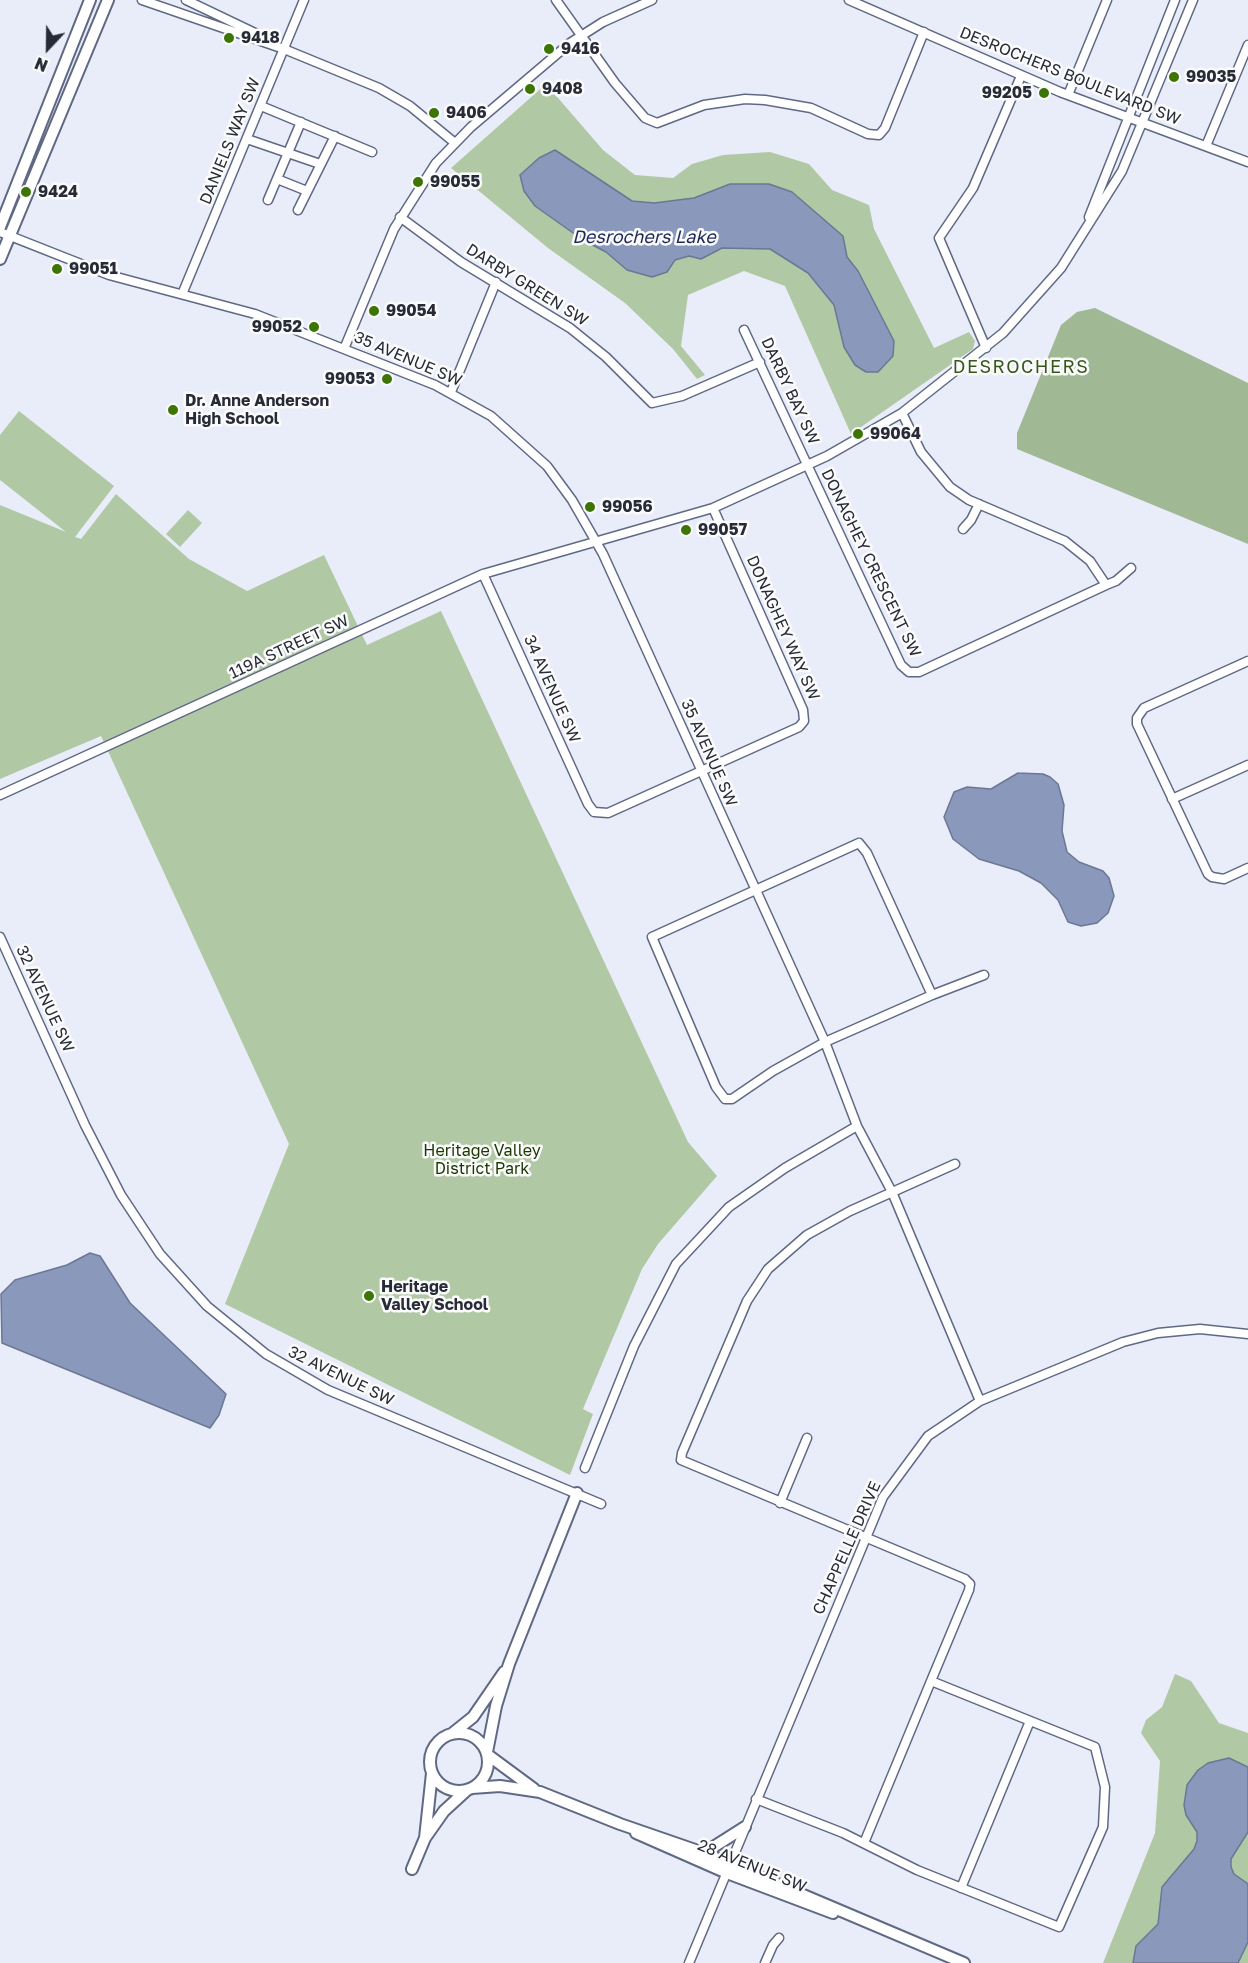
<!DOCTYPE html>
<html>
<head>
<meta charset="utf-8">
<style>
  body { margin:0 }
  #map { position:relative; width:1248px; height:1963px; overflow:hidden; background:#e9edfa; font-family:"Golos Text",sans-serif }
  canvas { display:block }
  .north { position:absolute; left:18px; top:18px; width:60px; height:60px; -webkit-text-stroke:4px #fbfbfb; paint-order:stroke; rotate:202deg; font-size:16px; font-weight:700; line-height:24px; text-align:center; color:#272b37 }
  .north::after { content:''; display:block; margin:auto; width:21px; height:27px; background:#272b37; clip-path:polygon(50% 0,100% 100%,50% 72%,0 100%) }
</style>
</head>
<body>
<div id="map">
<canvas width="1248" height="1963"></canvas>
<div class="north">N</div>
</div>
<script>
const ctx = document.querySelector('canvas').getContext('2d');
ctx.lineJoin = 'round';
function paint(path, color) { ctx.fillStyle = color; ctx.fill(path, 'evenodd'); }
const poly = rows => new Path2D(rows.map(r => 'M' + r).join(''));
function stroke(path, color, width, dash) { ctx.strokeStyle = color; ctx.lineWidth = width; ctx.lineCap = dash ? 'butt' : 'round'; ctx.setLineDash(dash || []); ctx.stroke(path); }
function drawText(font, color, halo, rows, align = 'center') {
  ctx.font = font + ' "Golos Text",sans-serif'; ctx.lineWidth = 5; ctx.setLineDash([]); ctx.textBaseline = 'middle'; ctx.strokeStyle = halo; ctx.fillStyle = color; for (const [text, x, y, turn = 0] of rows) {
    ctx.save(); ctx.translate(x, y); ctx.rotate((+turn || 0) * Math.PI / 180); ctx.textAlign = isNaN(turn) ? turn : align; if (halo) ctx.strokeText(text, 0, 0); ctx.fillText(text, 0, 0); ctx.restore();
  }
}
const green = poly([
  [546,84,603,150,635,175,673,178,692,164,723,155,770,152,809,164,832,190,869,205,874,229,934,348,969,332,975,341,973,349,851,434,785,286,744,271,688,295,681,346,705,375,697,379,673,349,625,303,548,248,451,168],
  [19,411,114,486,75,537,81,539,116,494,189,559,247,591,324,555,367,645,441,611,688,1142,717,1176,658,1244,642,1269,583,1409,593,1414,570,1475,225,1304,289,1144,101,736,0,779,0,505,66,532,0,480,0,435],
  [188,510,202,523,180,547,166,534],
  [1175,1674,1191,1681,1219,1723,1248,1733,1248,1963,1103,1963,1155,1833,1160,1761,1141,1733,1146,1720,1162,1707]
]);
const forest = poly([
  [1095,308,1248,383,1248,544,1017,449,1017,433,1061,325,1077,312]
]);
const water = poly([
  [555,150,632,201,654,203,694,198,730,184,769,184,792,192,843,236,847,257,858,271,894,341,893,356,878,372,866,372,855,365,844,347,834,305,808,273,770,249,722,248,701,259,689,256,675,260,667,272,652,277,627,270,606,252,583,240,535,206,524,191,520,175,539,158,555,150],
  [1018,773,1043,774,1050,777,1058,784,1064,805,1062,831,1067,852,1079,862,1103,871,1109,878,1114,896,1108,913,1097,923,1081,926,1068,922,1058,900,1041,883,1019,871,979,859,953,839,944,817,954,792,967,787,991,789,1018,773],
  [90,1253,100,1256,130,1303,226,1394,219,1415,210,1428,2,1343,1,1294,15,1280,67,1265,90,1253],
  [1229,1758,1248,1767,1248,1832,1231,1859,1231,1867,1234,1874,1248,1884,1248,1942,1238,1963,1133,1963,1136,1946,1158,1924,1162,1887,1194,1849,1197,1841,1197,1832,1186,1815,1184,1805,1187,1785,1198,1770,1208,1763,1229,1758]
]);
const minor = poly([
  [142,0,284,49,379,88,410,106,455,143],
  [186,0,276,43],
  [556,0,615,83,645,118,657,123,704,105,745,99,765,100,811,108,868,134,879,135,885,128,924,32],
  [849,0,1060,92,1248,162],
  [1068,95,1107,0],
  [261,106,372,152],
  [247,139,320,164],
  [1206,146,1248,45],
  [277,179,307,191],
  [268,200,301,122],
  [298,210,335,136],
  [400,217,461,262,570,328,606,357,652,403,682,396,760,362],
  [1089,217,1175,0],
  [0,232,109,275,255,314,435,385,491,416,547,466,572,500,603,554,825,1042,857,1126,892,1192,980,1401],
  [183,292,304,0],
  [744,330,901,665,909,672,919,672,1106,585,1090,561,1065,541,969,500,950,487,921,452,902,413],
  [986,348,939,238,973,188,1021,76],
  [344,349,394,229,436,163,471,127,570,43,603,22,652,0],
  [451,392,496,282],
  [963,529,971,520,979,504],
  [483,574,588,804,594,812,608,813,799,727,804,721,803,710,713,508],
  [1106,585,1116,581,1131,568],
  [1248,661,1144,708,1137,718,1137,724,1208,874,1212,877,1224,879,1248,868],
  [0,795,483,574,713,508,827,456,902,413,1003,333,1061,268,1122,171,1193,0],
  [1172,799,1248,765],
  [859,843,867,853,932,995,825,1042,773,1071,732,1099,725,1099,716,1087,652,937,859,843],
  [0,937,85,1125,121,1195,160,1254,207,1306,266,1354,328,1390,601,1504],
  [932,995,984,975],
  [585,1468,634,1346,676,1264,729,1207,785,1168,857,1126],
  [780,1503,807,1438],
  [931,1681,969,1590,970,1584,965,1579,681,1460,682,1453,747,1301,768,1269,807,1235,850,1211,955,1164],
  [756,1799,843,1833,917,1870,1059,1927,1103,1827,1105,1787,1095,1747,931,1681,864,1843],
  [961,1888,1030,1721],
  [689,1963,883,1497,928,1436,980,1401,1123,1342,1158,1333,1200,1329,1248,1334],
  [765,1963,773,1945,779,1938]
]);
const major = poly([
  [0,227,90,0],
  [0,259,108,0],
  '430 1762a29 29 0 1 1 58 0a29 29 0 1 1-58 0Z',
  [453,1733,473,1717,504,1672],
  [487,1752,496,1706,509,1664,577,1493],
  [488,1755,534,1789],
  [432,1773,425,1838,444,1811,467,1790],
  [472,1788,500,1786,540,1792,620,1824,704,1853,964,1963],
  [636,1833,727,1873,833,1913],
  [704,1853,745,1827],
  [412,1869,425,1838]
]);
const markers = [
  [229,38,6,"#3d7505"],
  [549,49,6,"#3d7505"],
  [1174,77,6,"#3d7505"],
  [530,89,6,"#3d7505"],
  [1044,93,6,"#3d7505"],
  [434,113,6,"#3d7505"],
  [418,182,6,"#3d7505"],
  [26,192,6,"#3d7505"],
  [57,269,6,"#3d7505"],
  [374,311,6,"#3d7505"],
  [314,327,6,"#3d7505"],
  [387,379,6,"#3d7505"],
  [173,410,6,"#3d7505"],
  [858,434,6,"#3d7505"],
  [590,507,6,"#3d7505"],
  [686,530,6,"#3d7505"],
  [369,1296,6,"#3d7505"]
];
const poiNames = [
  ["9418",241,38],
  ["9416",561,49],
  ["99035",1186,77],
  ["9408",542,89],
  ["99205",1032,93,"right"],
  ["9406",446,113],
  ["99055",430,182],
  ["9424",38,192],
  ["99051",69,269],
  ["99054",386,311],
  ["99052",302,327,"right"],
  ["99053",375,379,"right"],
  ["Dr. Anne Anderson",185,401],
  ["High School",185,419],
  ["99064",870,434],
  ["99056",602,507],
  ["99057",698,530],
  ["Heritage",381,1287],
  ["Valley School",381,1305]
];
const streetNames = [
  ["DESROCHERS BOULEVARD SW",1070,76,22],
  ["DANIELS WAY SW",230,141,-68],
  ["DARBY GREEN SW",527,285,32],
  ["35 AVENUE SW",408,359,23],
  ["DARBY BAY SW",790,391,65],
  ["DONAGHEY CRESCENT SW",871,563,64],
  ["DONAGHEY WAY SW",783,628,66],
  ["119A STREET SW",289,647,-25],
  ["34 AVENUE SW",552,689,66],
  ["35 AVENUE SW",709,753,66],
  ["32 AVENUE SW",45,999,65],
  ["32 AVENUE SW",341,1376,26],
  ["CHAPPELLE DRIVE",847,1548,-66],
  ["28 AVENUE SW",752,1866,22]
];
const parkNames = [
  ["Heritage Valley",482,1151],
  ["District Park",482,1169]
];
const waterNames = [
  ["Desrochers Lake",644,237]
];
const neighbourhoodNames = [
  ["DESROCHERS",1021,367]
];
paint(green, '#b1c8a5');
paint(forest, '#a1b895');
paint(water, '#8a98bc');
stroke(water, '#6c7794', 1.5);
stroke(minor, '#5f6984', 11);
stroke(major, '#5f6984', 14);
stroke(minor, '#fff', 8);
stroke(major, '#fff', 10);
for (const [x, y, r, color] of markers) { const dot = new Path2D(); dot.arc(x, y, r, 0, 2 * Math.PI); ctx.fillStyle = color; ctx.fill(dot); stroke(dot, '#fbfbfb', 2); }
drawText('bold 16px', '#272b37', '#fbfbfb', poiNames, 'left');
drawText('16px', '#272b37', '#fbfbfb', streetNames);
drawText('16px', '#1a3701', '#fbfbfb', parkNames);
drawText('italic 18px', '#1d2b5a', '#fbfbfb', waterNames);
ctx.letterSpacing = '1.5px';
drawText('18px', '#34581a', '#fbfbfb', neighbourhoodNames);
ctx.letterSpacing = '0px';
</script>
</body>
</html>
